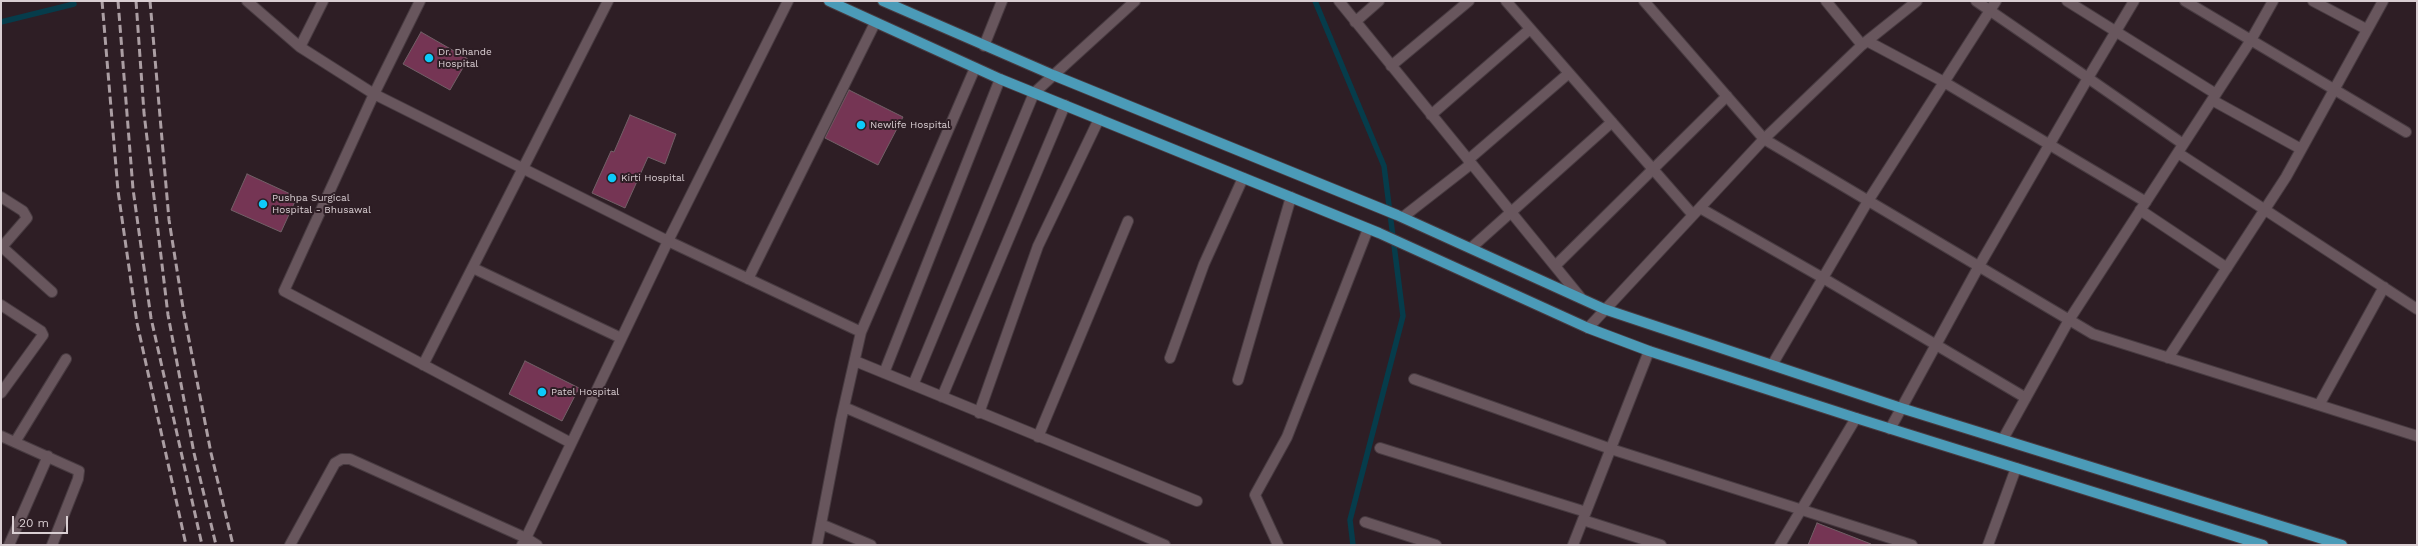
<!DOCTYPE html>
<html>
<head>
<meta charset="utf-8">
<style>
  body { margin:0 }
  #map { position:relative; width:2418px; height:546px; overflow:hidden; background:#2e1e25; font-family:"Work Sans",sans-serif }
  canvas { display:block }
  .frame { position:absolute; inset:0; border:2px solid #d9ced2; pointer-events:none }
  .scale { position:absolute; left:12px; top:516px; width:56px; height:18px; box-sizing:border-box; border:2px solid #d9ced2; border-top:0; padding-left:5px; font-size:12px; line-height:14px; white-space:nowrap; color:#d9ced2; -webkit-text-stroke:3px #2e1e25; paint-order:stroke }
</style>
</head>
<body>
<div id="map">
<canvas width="2418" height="546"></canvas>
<div class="frame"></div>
<div class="scale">20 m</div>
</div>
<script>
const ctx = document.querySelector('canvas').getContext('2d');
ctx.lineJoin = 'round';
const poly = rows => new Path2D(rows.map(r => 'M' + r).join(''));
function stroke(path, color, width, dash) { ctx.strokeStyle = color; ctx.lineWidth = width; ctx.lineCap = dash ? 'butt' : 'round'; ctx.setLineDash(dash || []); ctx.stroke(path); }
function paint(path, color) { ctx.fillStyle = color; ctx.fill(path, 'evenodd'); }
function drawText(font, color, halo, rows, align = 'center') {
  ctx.font = font + ' "Work Sans",sans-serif'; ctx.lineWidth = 4; ctx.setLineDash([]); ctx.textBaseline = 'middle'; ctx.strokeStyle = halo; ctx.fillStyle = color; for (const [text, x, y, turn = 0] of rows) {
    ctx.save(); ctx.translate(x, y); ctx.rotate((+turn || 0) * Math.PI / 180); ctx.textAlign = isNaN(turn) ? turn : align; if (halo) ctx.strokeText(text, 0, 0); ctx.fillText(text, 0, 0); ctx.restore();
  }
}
const stream = poly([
  [1315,1,1384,166,1403,316,1350,520,1353,545],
  [1,22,74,4]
]);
const building = poly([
  [421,32,468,59,450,90,403,64,421,32],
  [849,90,903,117,878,165,825,138,849,90],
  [630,115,676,134,665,164,648,157,625,208,592,193,611,151,614,152,630,115],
  [247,174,297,197,281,232,231,210,247,174],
  [525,361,579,388,562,421,509,394,525,361],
  [1817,523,1871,544,1871,545,1808,545,1817,523]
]);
const minor = poly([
  [247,1,300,47,374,94,668,241,861,332],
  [420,1,374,94,284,291,571,443],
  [1339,1,1581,298],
  [1506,1,1693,215],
  [1644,1,1764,139,2093,334,2417,436],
  [1826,1,1862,45],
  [2067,1,2216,94],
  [2134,1,2088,78,2183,144],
  [2185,1,2406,132],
  [2313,1,2366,29],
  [1355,22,1379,1],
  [1867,41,1944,82,2146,202],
  [984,46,1002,1],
  [300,47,323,1],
  [1391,66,1469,1],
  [2212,100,2301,149],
  [1431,115,1530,29],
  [2178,153,2417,309],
  [1468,160,1569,73],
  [1,197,23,211,27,218,1,248],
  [1700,208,1823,278,2026,398],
  [2140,210,2227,268],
  [1403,217,1471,164],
  [2,247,52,292],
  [1471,248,1612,122],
  [1555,266,1727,96],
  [473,268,621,338],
  [748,279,875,23],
  [1,305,41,331,43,335,1,393],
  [1588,328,1764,139,1862,45,1917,1],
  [1170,358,1204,264,1243,178],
  [2168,358,2286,177,2383,1],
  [855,361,1197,501],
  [423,365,608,1],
  [1772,365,1868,201,1996,1],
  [884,373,1000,79],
  [1414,379,1611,449,1912,545],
  [1238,380,1291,197],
  [913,385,1034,93,1135,1],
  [942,397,1065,105],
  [2319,405,2384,287],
  [844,407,1165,545],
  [979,413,1038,246,1099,119],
  [1890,429,1979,266,2088,78,1976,1],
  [1,436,79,471,78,479,52,545],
  [1038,437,1128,221],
  [2003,439,2069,320,2251,40,2273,1],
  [15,442,66,359],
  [1380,448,1586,512],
  [1583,520,1661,545],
  [1365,522,1436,545],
  [821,524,871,545],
  [9,545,48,456],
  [290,545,335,463,342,459,350,459,526,538,522,545],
  [537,545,526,538,668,241,788,1],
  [817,545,841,420,861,332,975,68],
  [1278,545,1255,495,1287,437,1368,229],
  [1573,545,1649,351],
  [1780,545,1856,418],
  [1988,545,2016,468]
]);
const major = poly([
  [829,1,1000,79,1379,233,1588,328,1649,351,1856,418,2263,545],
  [883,1,1053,75,1397,215,1604,309,1901,408,2342,545]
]);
const rail = poly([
  [102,1,118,191,137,323,186,545],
  [118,1,133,189,151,318,202,545],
  [136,1,144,113,168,315,194,453,216,545],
  [150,1,169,220,184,314,211,453,233,545]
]);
const markers = [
  [429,58,5,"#0ccafa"],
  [861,125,5,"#0ccafa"],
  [612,178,5,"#0ccafa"],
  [263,204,5,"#0ccafa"],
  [542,392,5,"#0ccafa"]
];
const poiNames = [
  ["Dr. Dhande",438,52],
  ["Hospital",438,64],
  ["Newlife Hospital",870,125],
  ["Kirti Hospital",621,178],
  ["Pushpa Surgical",272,198],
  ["Hospital - Bhusawal",272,210],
  ["Patel Hospital",551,392]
];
stroke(stream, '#063c4b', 5.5);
paint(building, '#753554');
stroke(building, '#726067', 1);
stroke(minor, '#483b41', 12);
stroke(major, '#483b41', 12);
stroke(minor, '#68565d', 10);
stroke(major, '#4b9bb8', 10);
stroke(rail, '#ab9ea3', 3, [8, 4]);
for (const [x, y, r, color] of markers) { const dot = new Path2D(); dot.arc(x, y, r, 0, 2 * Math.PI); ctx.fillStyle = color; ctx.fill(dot); stroke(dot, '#2e1e25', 1.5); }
drawText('10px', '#d9ced2', '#2e1e25', poiNames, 'left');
</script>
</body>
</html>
